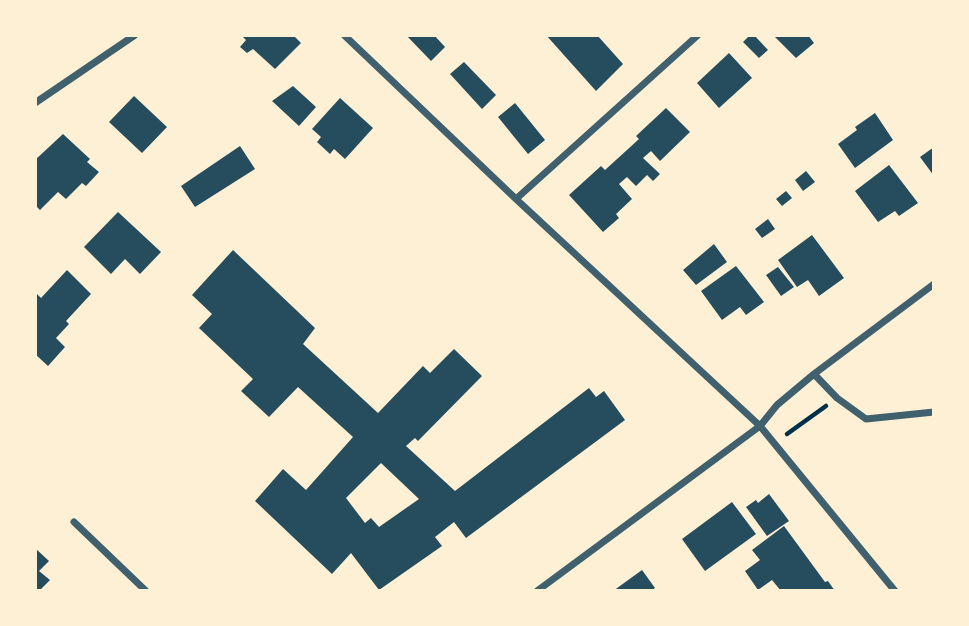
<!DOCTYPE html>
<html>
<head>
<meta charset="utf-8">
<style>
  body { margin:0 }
  #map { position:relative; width:969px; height:626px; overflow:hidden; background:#fdf0d5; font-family:Barlow,sans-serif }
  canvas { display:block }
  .frame { position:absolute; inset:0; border:37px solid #fdf0d5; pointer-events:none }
</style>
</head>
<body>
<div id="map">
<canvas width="969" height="626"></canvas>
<div class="frame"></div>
</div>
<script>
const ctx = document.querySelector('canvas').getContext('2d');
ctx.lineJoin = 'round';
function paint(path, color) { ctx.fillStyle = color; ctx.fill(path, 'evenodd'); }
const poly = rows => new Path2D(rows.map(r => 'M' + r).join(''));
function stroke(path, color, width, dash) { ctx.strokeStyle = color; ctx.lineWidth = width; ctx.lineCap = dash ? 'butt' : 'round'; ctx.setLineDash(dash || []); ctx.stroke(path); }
const building = poly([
  [241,35,293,35,301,43,275,69,253,49,247,53,240,47,246,40],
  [406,35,434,35,445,47,431,61],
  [546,35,597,35,623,64,596,91],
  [750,35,754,35,768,50,759,58,743,42],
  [773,35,808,35,814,43,796,58],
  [729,53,752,78,719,108,697,83],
  [464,62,496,95,482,109,450,74],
  [293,86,316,107,299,126,272,101],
  [134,96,167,127,142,153,109,122],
  [340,98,373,128,345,159,334,149,330,154,317,142,321,137,312,129],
  [515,103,545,140,528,154,498,117],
  [666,108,690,132,660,161,651,151,643,158,660,174,653,181,647,175,636,186,627,177,619,184,632,199,616,214,619,218,603,232,569,195,601,166,605,170,639,139,636,136],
  [875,113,893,140,855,168,838,144,857,130,855,127],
  [63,134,90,159,87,162,99,172,86,186,82,183,66,199,58,192,40,210,35,205,35,160],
  [240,146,255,169,195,207,181,186],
  [934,147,934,176,920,157],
  [889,165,918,203,899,216,895,211,878,222,855,191],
  [806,171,815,182,803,191,795,180],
  [786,191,792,198,782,206,776,199],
  [118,212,161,252,140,274,125,259,111,274,84,247],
  [768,219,775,229,762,238,755,229],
  [812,235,844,278,819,296,808,280,797,287,778,260],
  [714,244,727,262,696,285,683,270],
  [233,250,315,328,303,344,378,413,423,366,430,373,454,349,482,376,418,441,415,438,406,446,455,491,589,388,596,397,604,391,625,420,466,538,454,522,435,537,442,546,379,590,351,553,332,574,255,501,283,469,306,490,353,437,298,387,269,417,241,391,253,379,199,328,212,314,192,295],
  [381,463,419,499,379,527,371,518,365,523,346,498],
  [736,266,764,302,746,315,740,307,722,320,701,291],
  [778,267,794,287,781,296,766,275],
  [67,270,91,294,66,321,69,324,56,338,65,347,48,366,35,354,35,297,37,294,41,298],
  [769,494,789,521,767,536,746,507,756,500,758,503],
  [732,502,756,534,705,571,682,539],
  [784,526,825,582,828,581,835,591,781,591,772,580,758,590,745,571,760,560,752,550],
  [35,548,49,561,39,571,50,580,39,591,35,591],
  [642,570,655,588,651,591,613,591]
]);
const path = poly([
  [787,434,826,406]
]);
const minor = poly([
  [344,35,516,199,760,426,895,591],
  [35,103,135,35],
  [516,199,698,35],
  [814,374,837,398,866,419,934,412],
  [74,522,146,591],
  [537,591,760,426,777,405,814,374,934,284]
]);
paint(building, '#264d5e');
stroke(path, '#003049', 4.5);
stroke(minor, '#3f606c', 7);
</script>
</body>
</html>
